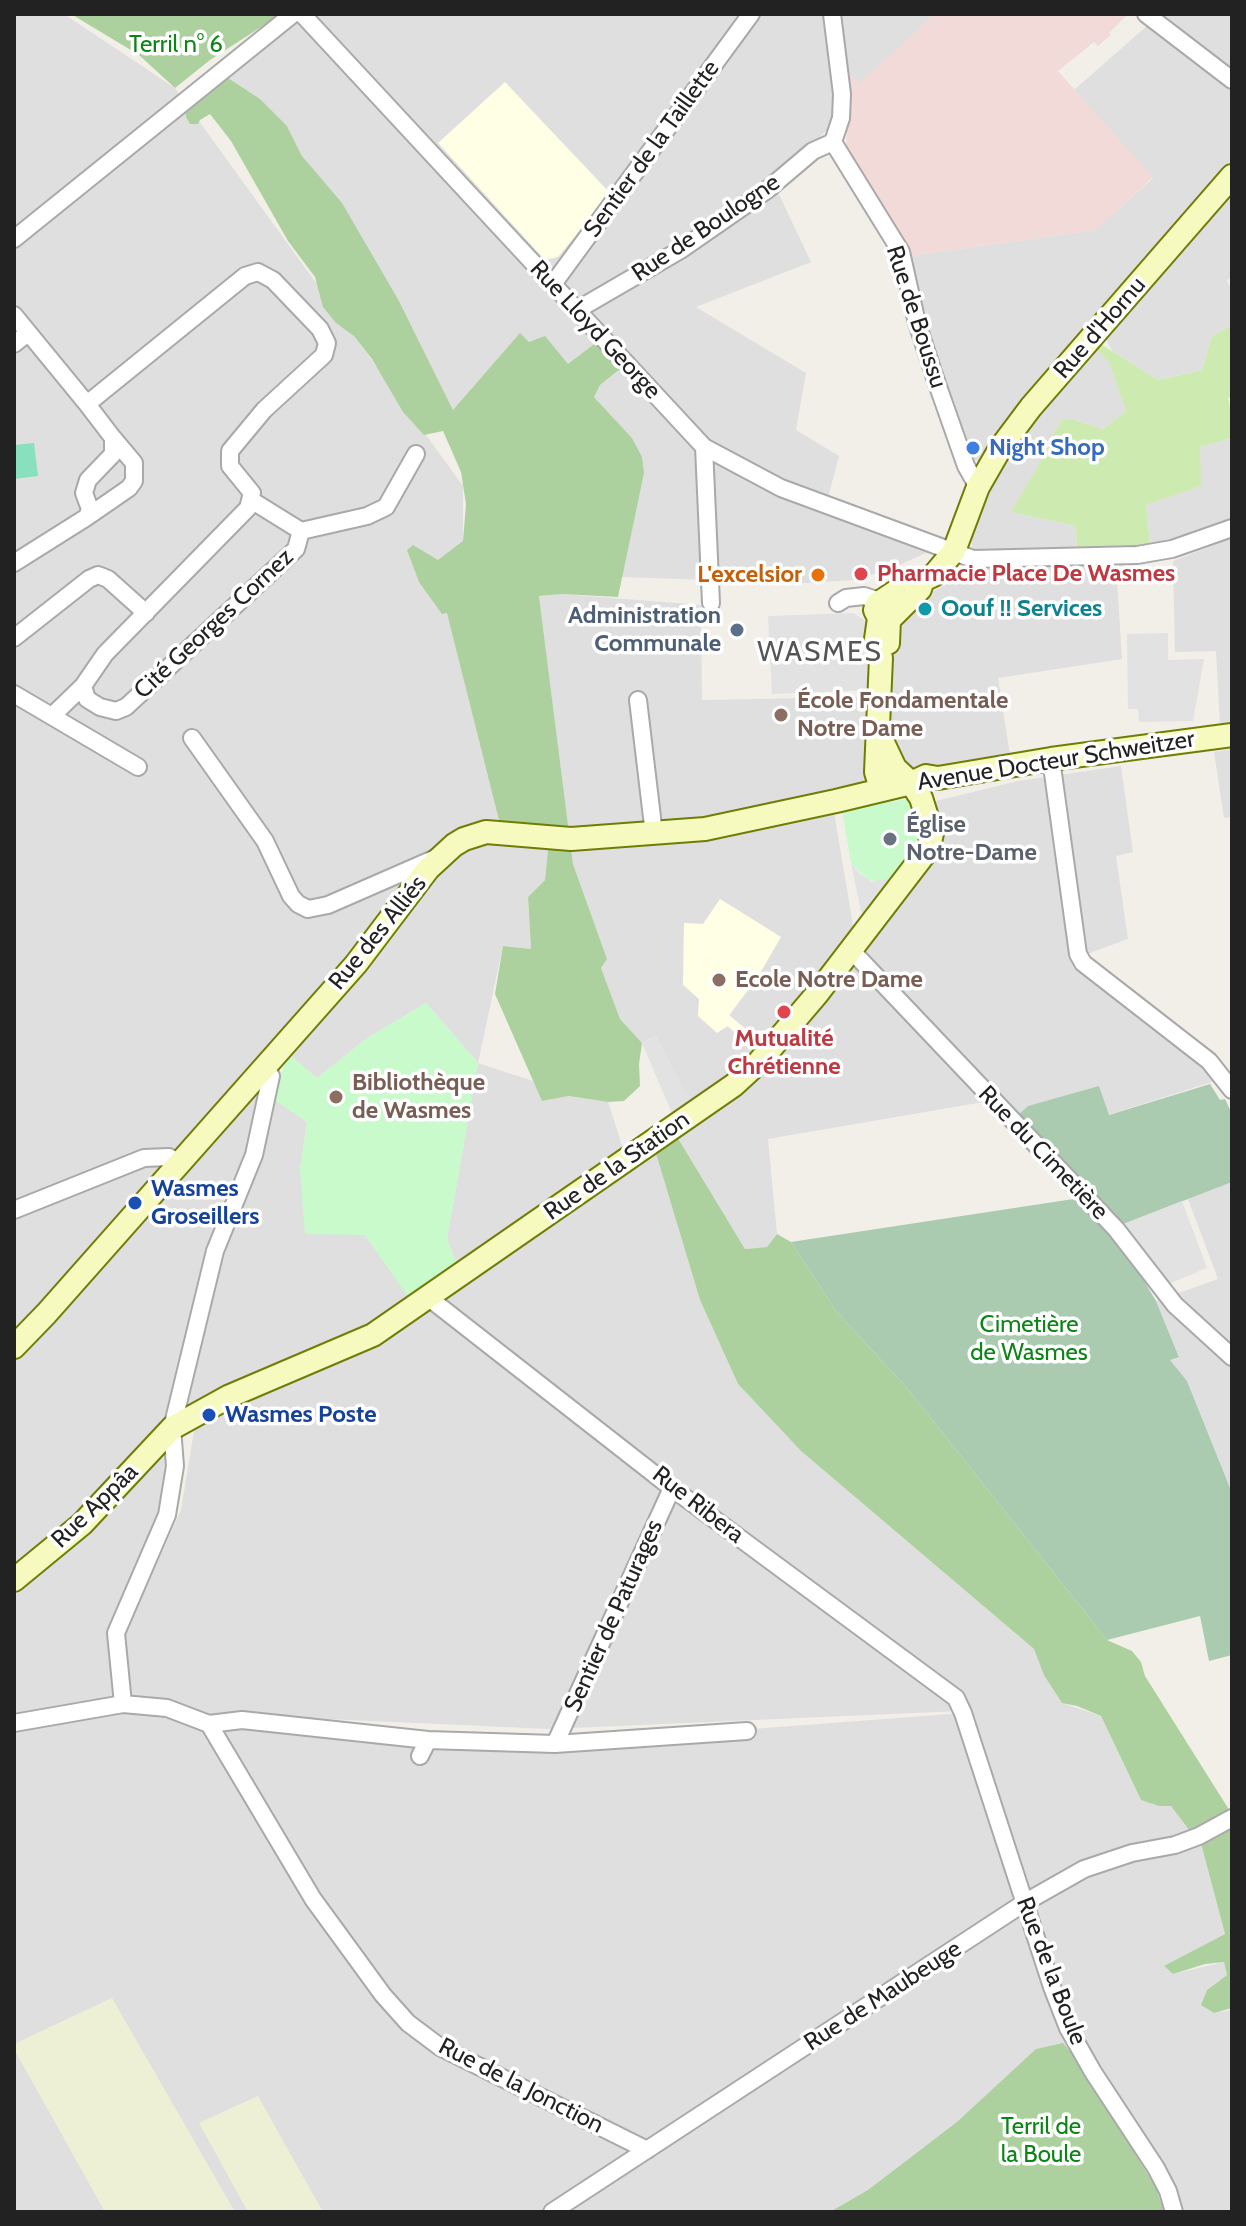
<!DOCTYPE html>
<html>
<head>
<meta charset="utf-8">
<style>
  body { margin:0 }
  #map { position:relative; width:1246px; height:2226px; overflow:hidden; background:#f2efe9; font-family:Cabin,sans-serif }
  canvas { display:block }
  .frame { position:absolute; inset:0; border:16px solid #222; pointer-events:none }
</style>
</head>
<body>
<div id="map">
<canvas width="1246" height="2226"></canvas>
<div class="frame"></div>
</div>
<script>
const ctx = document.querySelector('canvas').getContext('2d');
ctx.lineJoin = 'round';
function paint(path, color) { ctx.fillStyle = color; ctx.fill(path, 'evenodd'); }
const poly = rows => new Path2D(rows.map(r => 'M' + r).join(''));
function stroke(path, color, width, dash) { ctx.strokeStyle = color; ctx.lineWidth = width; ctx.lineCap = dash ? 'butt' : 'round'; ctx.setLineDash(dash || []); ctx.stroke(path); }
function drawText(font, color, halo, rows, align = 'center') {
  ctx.font = font + ' Cabin,sans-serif'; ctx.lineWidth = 7; ctx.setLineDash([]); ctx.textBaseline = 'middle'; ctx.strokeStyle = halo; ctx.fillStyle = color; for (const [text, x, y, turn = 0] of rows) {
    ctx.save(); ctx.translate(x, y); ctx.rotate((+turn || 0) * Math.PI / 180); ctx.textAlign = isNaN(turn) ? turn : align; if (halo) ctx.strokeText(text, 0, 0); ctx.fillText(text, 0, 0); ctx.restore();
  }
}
const residential = poly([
  [14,14,64,14,175,88,463,486,463,541,549,839,545,880,528,897,531,949,503,946,478,1063,536,1082,543,1101,569,1096,608,1102,625,1155,458,1267,447,1239,478,1063,426,1003,366,1039,317,1078,287,1053,269,1082,273,1098,307,1122,300,1170,365,1235,423,1315,432,1310,434,1303,655,1149,700,1300,738,1384,801,1451,1034,1649,1062,1703,1101,1716,1141,1800,1171,1806,1199,1836,1225,1934,1165,1966,1173,1974,1224,1962,1227,1975,1207,1990,1214,2013,1232,2010,1232,2212,14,2212,14,104,16,102,14,98],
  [412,904,390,941,296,1044],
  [186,1393,194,1431,181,1510,131,1622,169,1506],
  [960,1711,963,1713,555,1744,238,1715,549,1729],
  [298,14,935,14,860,84,854,76,849,77,832,125,773,182,811,262,696,307,806,373,796,430,839,456,825,509,926,553,888,570,853,580,805,583,620,577,644,473,632,438,594,397,600,385,620,368,568,365,545,336,453,410,399,301,302,156,287,126,228,78,265,41],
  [1163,14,1232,14,1232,69],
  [1149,24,1232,90,1232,164,1086,333,981,461,970,460,938,374,908,256,1095,230,1153,178,1074,90],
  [1232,190,1232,278,1227,280,1232,292,1232,325,1212,336,1202,370,1158,380,1112,351,1105,337],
  [1092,346,1109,361,1126,411,1103,429,1075,420,1062,420,1050,439,1040,448,1046,453,1012,512,1076,526,1077,551,973,554,971,534,980,505,1005,457],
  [1232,438,1232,525,1195,539,1150,544,1146,505,1200,486,1200,447],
  [1232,538,1232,722,1220,724,1216,651,1175,652,1173,561],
  [1116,564,1122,659,998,678,1010,755,918,773,902,765,889,723,888,686,897,641,906,617,931,592,982,567],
  [562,594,701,605,702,700,857,697,866,704,865,745,870,774,862,788,834,812,854,931,835,977,932,802,1018,781,1121,766,1133,852,1116,856,1128,939,1087,954,1087,974,1201,1062,1215,1081,1108,1115,1099,1087,1028,1106,1019,1114,999,1094,995,1100,768,1139,777,1234,767,1247,745,1249,676,1135,681,1085,656,1036,642,1043,620,1020,601,968,607,959,573,864,539,596],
  [720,899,780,937,759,975,729,1016,765,1045,759,1053,727,1026,698,1016],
  [1232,749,1232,817,1224,818,1214,752],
  [1232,1182,1232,1493,1187,1381,1169,1359,1179,1356,1156,1301,1218,1279,1188,1199]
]);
const commercial = poly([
  [935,14,1128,14,1109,33,1111,35,1098,46,1094,42,1058,71,1153,177,1096,230,908,256,846,150,849,77,854,76,860,83]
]);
const education = poly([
  [505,82,610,193,558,257,545,260,438,143],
  [720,899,781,937,759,975,729,1015,766,1046,759,1054,728,1026,717,1033,698,1016,699,999,683,985,684,923,703,924]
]);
const farmland = poly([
  [112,1998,235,2212,105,2212,14,2049,14,2044],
  [258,2096,323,2212,248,2212,199,2123]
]);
const grass = poly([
  [1232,325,1232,396,1228,398,1232,417,1232,438,1200,447,1201,486,1146,505,1150,544,1077,551,1076,526,1011,512,1045,454,1040,449,1050,439,1062,420,1075,420,1103,429,1126,411,1109,362,1092,346,1096,341,1158,380,1202,370,1212,336]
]);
const forest = poly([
  [71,14,281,14,210,60,175,88,139,55],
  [220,70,228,78,260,99,287,126,302,156,342,203,399,301,453,410,520,333,529,342,545,336,568,364,597,342,621,368,600,385,594,397,632,438,642,457,644,473,618,597,562,594,539,596,573,864,607,959,601,968,620,1019,642,1043,639,1064,640,1086,624,1101,608,1102,569,1096,542,1101,495,994,503,946,531,949,528,897,545,880,549,839,500,824,447,613,442,614,419,582,407,550,413,545,438,560,463,541,466,504,461,472,443,431,424,435,403,412,372,359,354,336,336,323,323,307,315,277,288,241,231,141,210,114,200,120,198,124,190,124,186,117,185,99],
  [676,1135,745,1249,767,1247,777,1234,791,1242,836,1311,907,1388,1107,1640,1132,1651,1141,1662,1145,1676,1228,1808,1232,1826,1232,2008,1214,2013,1201,2005,1207,1990,1227,1975,1224,1962,1205,1964,1173,1974,1164,1966,1225,1934,1199,1836,1190,1831,1171,1806,1159,1806,1141,1800,1101,1716,1077,1706,1062,1703,1044,1675,1034,1649,801,1451,738,1384,700,1300,655,1150],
  [1063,2043,1079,2062,1156,2188,1164,2212,830,2212,868,2190,957,2122,1036,2049]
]);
const cemetery = poly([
  [1210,1084,1220,1100,1225,1099,1232,1114,1232,1182,1121,1225,1019,1114,1028,1106,1099,1086,1109,1115],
  [1080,1198,1123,1246,1156,1301,1179,1357,1170,1360,1187,1381,1232,1493,1232,1655,1209,1661,1200,1616,1107,1640,907,1388,836,1311,791,1242]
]);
const park = poly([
  [907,799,919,814,922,824,921,844,895,877,880,882,867,879,851,863,842,810],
  [426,1003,478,1063,447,1239,458,1267,414,1305,365,1235,305,1234,300,1170,307,1122,273,1099,288,1053,317,1078,366,1039]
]);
const pitch = poly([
  [34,443,38,476,14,479,14,445]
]);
const parking = poly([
  [853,613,866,621,869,627,870,690,772,694,768,616],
  [1168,633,1168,660,1204,659,1193,721,1139,722,1138,709,1128,709,1127,634],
  [851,863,860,874,873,882,895,877,869,915,861,912],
  [656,1036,681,1085,693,1102,677,1125,642,1043],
  [1182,1201,1207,1268,1161,1287,1121,1225]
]);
const street = poly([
  [302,14,704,447,781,488,973,559,1137,555,1172,549,1232,528],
  [832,14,842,94,841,118,833,142,901,252,917,323,934,375,966,466,978,487],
  [1146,14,1232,80],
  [14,239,293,14],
  [553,284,751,14],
  [577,310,682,249,767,190,813,151,833,142],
  [14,315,87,404],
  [14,344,28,333],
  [704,447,711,603],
  [251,500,301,531,367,516,386,507,416,454],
  [87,517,129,488,134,481,134,463,113,438],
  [14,563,87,517,90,509,84,493,88,480,113,454,113,438,87,404,245,276,258,272,273,280,320,329,327,343,324,355,264,410,230,451,230,466,252,493,248,508,105,654,83,686,52,716],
  [838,603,846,598,864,596,880,601],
  [14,638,89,579,98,575,108,579,146,613],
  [83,686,87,699,100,707,116,711,126,707,296,549,301,531],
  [14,694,138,767],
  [638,700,654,834],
  [192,738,265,841,291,896,298,904,308,909,328,905,438,857],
  [1051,759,1078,954,1083,963,1209,1061,1232,1090],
  [851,950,1116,1229,1175,1305,1232,1357],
  [14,1210,144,1158,169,1157,180,1163],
  [429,1298,672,1488,956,1698,963,1713,1052,1987,1068,2028,1093,2072,1156,2168,1168,2191,1174,2212],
  [123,1704,116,1633,167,1515,175,1466,172,1428,215,1251,254,1155,271,1076,265,1066],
  [14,1723,123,1704,167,1708,209,1724,313,1899,383,1995,408,2023,440,2047,647,2150],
  [209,1724,242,1720,428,1740,555,1744,747,1731],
  [555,1744,672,1488],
  [420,1756,428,1740],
  [552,2212,1024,1903,1084,1869,1132,1853,1175,1845,1199,1836,1232,1818]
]);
const secondary = poly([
  [888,643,889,620,920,589,923,580],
  [881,789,876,772,881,658,876,639,879,618,875,610,877,604,912,581,923,580,934,575,954,551,978,487,1001,447,1031,407,1232,176],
  [14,1347,46,1314,356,964,428,869,454,845,464,839,486,832,571,839,705,829,836,801,911,783,926,776,938,778,1051,759,1232,735],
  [14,1580,82,1524,172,1428,230,1396,373,1335,734,1085,759,1062,817,994,929,848,932,833,921,798,911,783,895,768,878,732]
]);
const markers = [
  [973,448,8,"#3f7fe0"],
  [861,574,8,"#e0444e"],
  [818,575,8,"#e8710a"],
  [925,609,8,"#0f9aa8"],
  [737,630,8,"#5c6f8a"],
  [781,715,8,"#8d6e63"],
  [890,839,8,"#6b7280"],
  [719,980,8,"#8d6e63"],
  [784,1012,8,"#e0444e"],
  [336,1097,8,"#8d6e63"],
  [135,1203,8,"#1a4fb4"],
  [209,1415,8,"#1a4fb4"]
];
const parkNames = [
  ["Terril n° 6",176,45],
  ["Cimetière",1029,1325],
  ["de Wasmes",1029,1353],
  ["Terril de",1041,2127],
  ["la Boule",1041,2155]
];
const streetNames = [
  ["Sentier de la Taillette",652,149,-54],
  ["Rue de Boulogne",706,228,-34],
  ["Rue de Boussu",916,317,72],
  ["Rue d'Hornu",1100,328,-49],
  ["Rue Lloyd George",595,330,47],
  ["Cité Georges Cornez",214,624,-43],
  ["Avenue Docteur Schweitzer",1056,761,-9],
  ["Rue des Alliés",378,933,-51],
  ["Rue du Cimetière",1043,1153,46],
  ["Rue de la Station",617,1166,-35],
  ["Rue Ribera",698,1505,38],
  ["Rue Appâa",95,1506,-44],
  ["Sentier de Paturages",614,1616,-66],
  ["Rue de la Boule",1051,1971,69],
  ["Rue de Maubeuge",883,1996,-33],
  ["Rue de la Jonction",521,2086,27]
];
const shopNames = [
  ["Night Shop",989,448]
];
const healthNames = [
  ["Pharmacie Place De Wasmes",877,574],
  ["Mutualité",784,1039,"center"],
  ["Chrétienne",784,1067,"center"]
];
const foodNames = [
  ["L'excelsior",802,575]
];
const cultureNames = [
  ["Oouf !! Services",941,609]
];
const serviceNames = [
  ["Administration",721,616],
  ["Communale",721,644]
];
const educationNames = [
  ["École Fondamentale",797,701],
  ["Notre Dame",797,729],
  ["Ecole Notre Dame",735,980],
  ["Bibliothèque",352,1083],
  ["de Wasmes",352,1111]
];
const worshipNames = [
  ["Église",906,825],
  ["Notre-Dame",906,853]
];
const transitNames = [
  ["Wasmes",151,1189],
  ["Groseillers",151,1217],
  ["Wasmes Poste",225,1415]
];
const quarterNames = [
  ["WASMES",820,653]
];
paint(residential, '#e0dfdf');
paint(commercial, '#f2dad9');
paint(education, '#ffffe5');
paint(farmland, '#eef0d5');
paint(grass, '#cdebb0');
paint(forest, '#add19e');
paint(cemetery, '#aacbaf');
paint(park, '#c8facc');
paint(pitch, '#88e0be');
paint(parking, '#e2e2e2');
stroke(street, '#a9a9a9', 20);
stroke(secondary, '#707d05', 26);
stroke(street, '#fff', 16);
stroke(secondary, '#f7fabf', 22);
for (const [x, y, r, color] of markers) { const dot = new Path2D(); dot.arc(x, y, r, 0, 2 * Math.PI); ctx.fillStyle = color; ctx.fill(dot); stroke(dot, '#fff', 3); }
drawText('24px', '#0c8416', '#fff', parkNames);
drawText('24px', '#222', '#fff', streetNames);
drawText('bold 24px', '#366cbe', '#fff', shopNames, 'left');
drawText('bold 24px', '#be3a42', '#fff', healthNames, 'left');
drawText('bold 24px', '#c56008', '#fff', foodNames, 'right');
drawText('bold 24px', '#0d838f', '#fff', cultureNames, 'left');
drawText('bold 24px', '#4e5e75', '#fff', serviceNames, 'right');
drawText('bold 24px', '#785e54', '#fff', educationNames, 'left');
drawText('bold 24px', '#5b616d', '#fff', worshipNames, 'left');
drawText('bold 24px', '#164399', '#fff', transitNames, 'left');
ctx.letterSpacing = '2px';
drawText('28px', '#555', '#fff', quarterNames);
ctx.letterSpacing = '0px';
</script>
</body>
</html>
